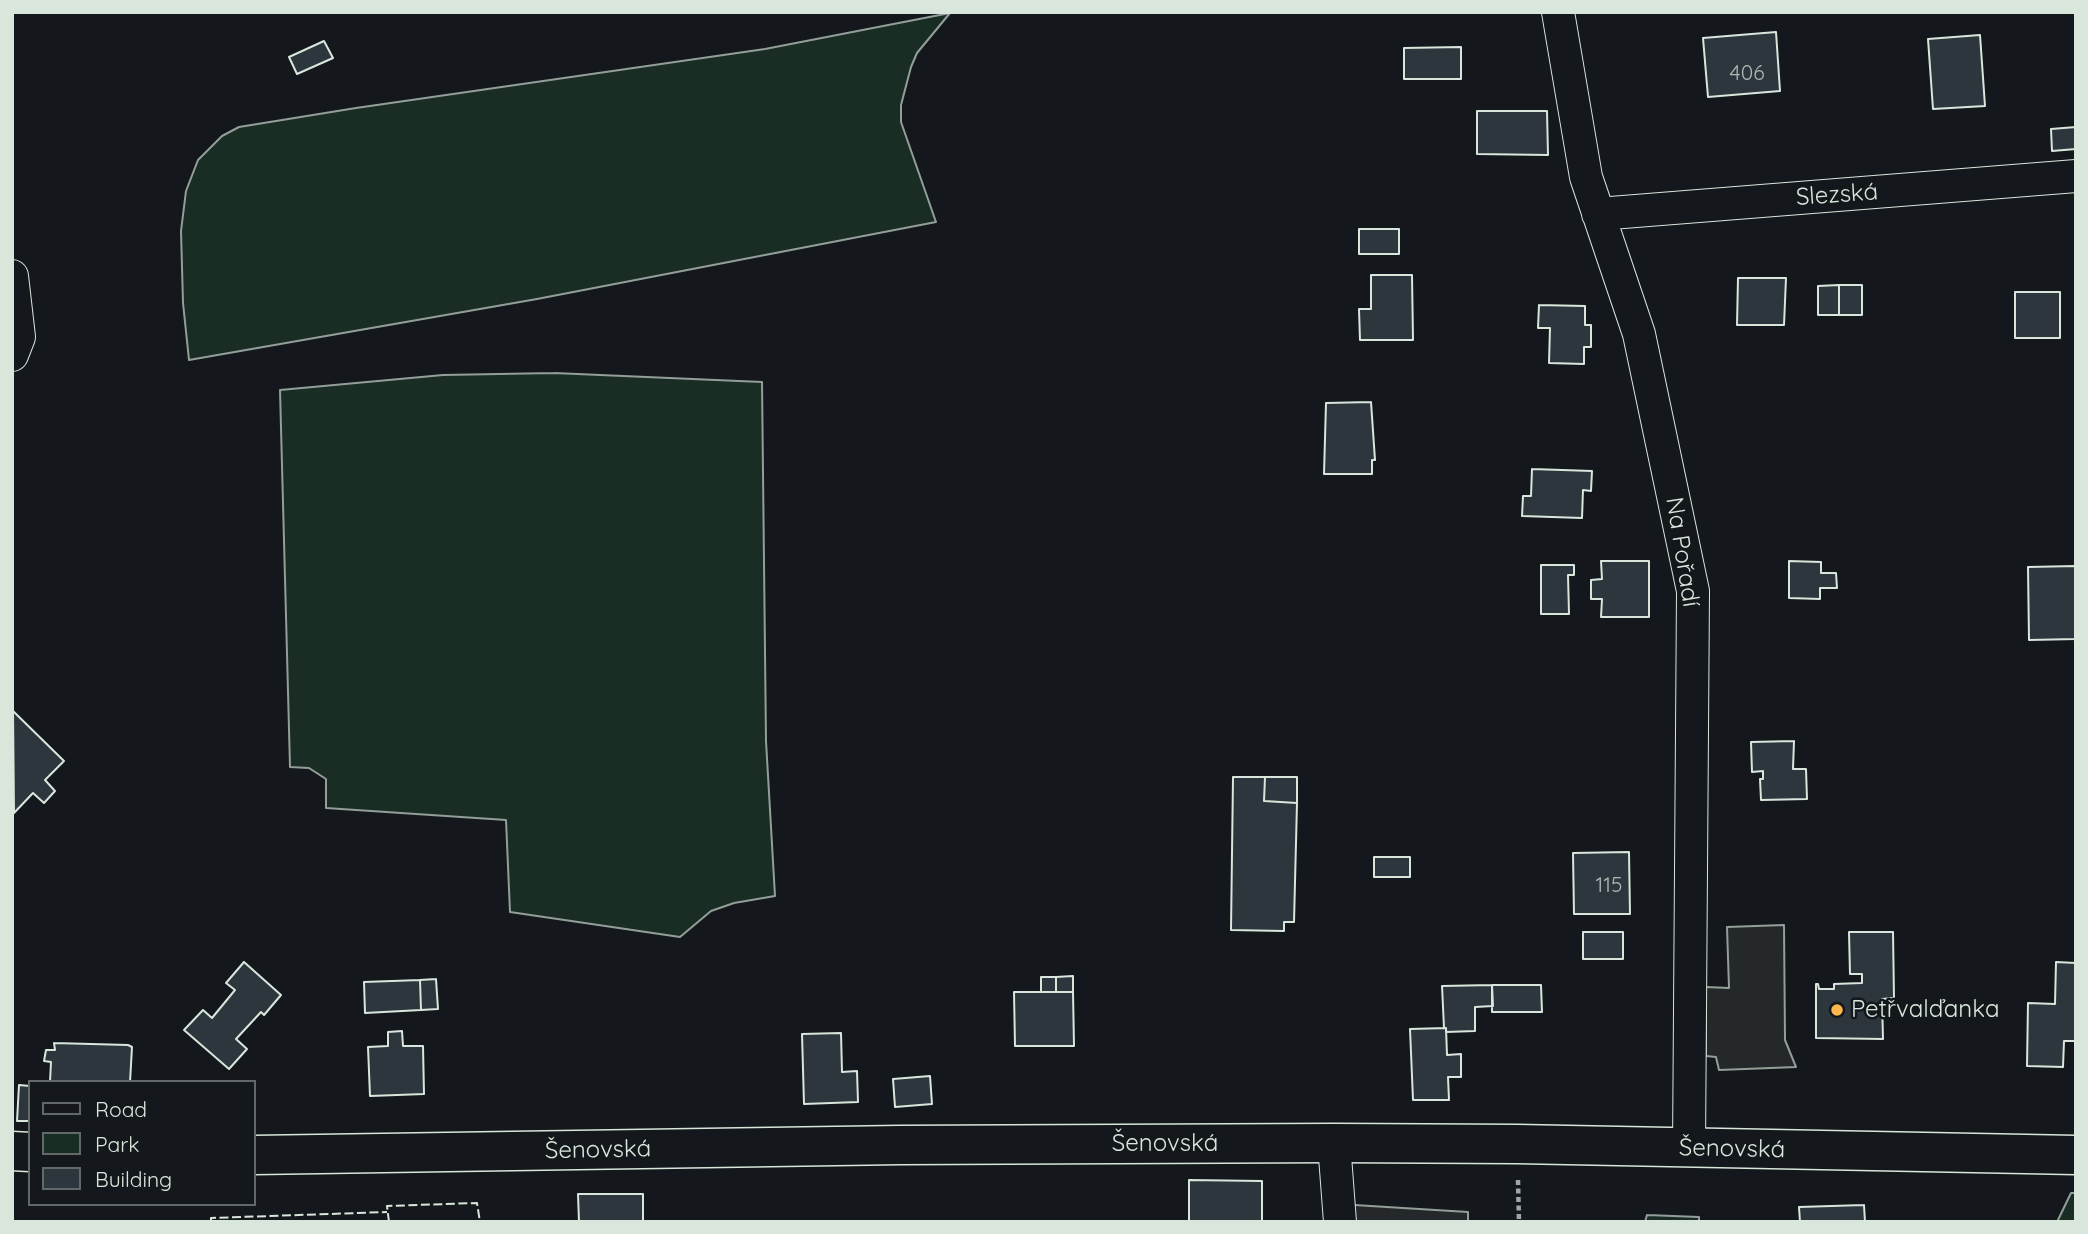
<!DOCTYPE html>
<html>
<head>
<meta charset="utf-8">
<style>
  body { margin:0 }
  #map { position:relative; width:2088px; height:1234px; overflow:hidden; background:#14181c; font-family:Quicksand,sans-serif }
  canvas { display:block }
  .frame { position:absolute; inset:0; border:14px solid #d8e6dc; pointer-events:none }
  .legend { position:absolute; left:28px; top:1080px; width:228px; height:126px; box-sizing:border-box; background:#14181c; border:2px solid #626a69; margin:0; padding:9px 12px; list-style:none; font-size:21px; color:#d8e6dc }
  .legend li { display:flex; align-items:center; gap:14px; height:35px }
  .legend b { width:35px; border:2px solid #626a69 }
</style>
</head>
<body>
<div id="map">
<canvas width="2088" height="1234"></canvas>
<div class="frame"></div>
<ul class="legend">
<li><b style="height:9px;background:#14181c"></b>Road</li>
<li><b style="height:19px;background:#1a2d24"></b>Park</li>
<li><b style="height:19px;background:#2c363c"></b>Building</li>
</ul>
</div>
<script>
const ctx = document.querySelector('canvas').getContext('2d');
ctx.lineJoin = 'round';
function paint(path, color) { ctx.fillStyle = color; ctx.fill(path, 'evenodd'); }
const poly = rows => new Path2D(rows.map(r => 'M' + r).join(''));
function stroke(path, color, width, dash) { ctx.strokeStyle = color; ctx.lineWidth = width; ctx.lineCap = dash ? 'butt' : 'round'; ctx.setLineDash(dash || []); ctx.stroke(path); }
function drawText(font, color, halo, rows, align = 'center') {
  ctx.font = font + ' Quicksand,sans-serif'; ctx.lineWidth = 5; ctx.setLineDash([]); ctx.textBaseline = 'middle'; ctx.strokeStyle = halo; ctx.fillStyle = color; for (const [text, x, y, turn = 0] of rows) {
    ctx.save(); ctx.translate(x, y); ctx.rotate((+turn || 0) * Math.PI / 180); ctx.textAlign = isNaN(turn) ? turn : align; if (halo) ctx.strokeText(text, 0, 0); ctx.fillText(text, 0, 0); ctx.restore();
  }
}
const green = poly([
  [950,13,917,53,911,67,901,105,901,122,936,222,537,299,189,360,183,303,181,231,186,191,198,160,222,136,239,127,356,108,765,49,950,13],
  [554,373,762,382,766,741,775,896,734,903,711,911,680,937,510,912,506,820,326,808,326,779,309,768,290,767,280,390,443,375,554,373],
  [2071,1193,2076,1193,2076,1222,2057,1222,2071,1193],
  [1647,1215,1699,1217,1699,1222,1645,1222,1647,1215]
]);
const parking = poly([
  [1784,925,1785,1040,1796,1067,1719,1070,1716,1057,1706,1056,1706,987,1729,988,1727,927,1784,925],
  [1338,1204,1468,1212,1468,1222,1340,1222,1338,1204]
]);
const building = poly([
  [1776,32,1780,91,1708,97,1703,38,1776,32],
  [1980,35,1985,106,1933,109,1928,39,1980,35],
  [324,41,333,58,297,74,289,57,324,41],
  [1461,47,1461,79,1404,79,1404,48,1461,47],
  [1477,111,1547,111,1548,155,1477,154,1477,111],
  [2076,127,2076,149,2052,151,2051,129,2076,127],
  [1359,229,1399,229,1399,254,1359,254,1359,229],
  [1371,275,1412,275,1413,340,1360,340,1359,309,1371,309,1371,275],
  [1738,278,1786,278,1784,325,1737,325,1738,278],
  [1839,285,1862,285,1862,315,1839,315,1839,285],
  [1839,285,1839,315,1818,315,1818,286,1839,285],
  [2015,292,2060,292,2060,338,2015,338,2015,292],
  [1539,305,1585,306,1585,325,1591,325,1591,347,1584,347,1584,364,1549,363,1550,328,1538,328,1539,305],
  [1371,402,1375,460,1372,460,1372,474,1324,474,1326,403,1371,402],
  [1532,469,1592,471,1591,491,1583,490,1582,518,1522,516,1523,496,1531,496,1532,469],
  [1601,561,1649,561,1649,617,1601,617,1602,599,1591,599,1591,580,1602,579,1601,561],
  [1789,561,1821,562,1821,573,1836,573,1837,588,1820,588,1820,599,1789,598,1789,561],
  [1541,565,1574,565,1574,575,1568,575,1569,614,1541,614,1541,565],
  [2076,566,2076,639,2029,640,2028,567,2076,566],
  [13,711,64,761,45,780,55,791,44,803,33,793,14,813,13,711],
  [1794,741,1793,769,1806,769,1807,799,1761,800,1760,779,1763,779,1763,771,1752,772,1751,742,1794,741],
  [1233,777,1265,777,1264,801,1297,803,1294,922,1284,922,1284,931,1231,930,1233,777],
  [1265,777,1297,777,1297,803,1264,801,1265,777],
  [1629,852,1630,914,1574,914,1573,853,1629,852],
  [1374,857,1410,857,1410,877,1374,877,1374,857],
  [1583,932,1623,932,1623,959,1583,959,1583,932],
  [1849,932,1893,932,1894,998,1882,999,1883,1039,1816,1038,1816,984,1818,984,1819,989,1834,989,1834,984,1862,983,1862,974,1850,974,1849,932],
  [244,962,281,995,264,1015,261,1012,236,1039,247,1049,229,1069,184,1030,203,1010,212,1018,235,990,226,983,244,962],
  [2056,962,2076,963,2076,1041,2064,1041,2063,1067,2027,1066,2028,1003,2055,1004,2056,962],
  [1073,976,1073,992,1056,992,1056,977,1073,976],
  [1041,977,1056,977,1056,992,1041,992,1041,977],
  [436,979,438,1009,421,1010,420,980,436,979],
  [420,980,421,1010,365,1013,364,982,420,980],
  [1492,985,1541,985,1542,1012,1492,1012,1492,985],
  [1492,985,1493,1006,1475,1007,1475,1031,1446,1032,1446,1028,1444,1028,1442,986,1492,985],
  [1014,992,1073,992,1074,1046,1015,1046,1014,992],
  [1446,1028,1447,1055,1461,1054,1461,1077,1448,1077,1449,1100,1413,1100,1410,1029,1446,1028],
  [402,1031,403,1046,423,1046,424,1094,370,1096,368,1047,388,1046,388,1032,402,1031],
  [841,1033,842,1072,857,1071,858,1102,804,1104,802,1034,841,1033],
  [54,1043,128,1045,132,1047,130,1082,50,1082,51,1062,44,1061,46,1050,55,1050,54,1043],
  [930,1076,932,1104,895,1107,893,1079,930,1076],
  [19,1085,30,1086,30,1121,17,1121,19,1085],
  [1189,1180,1262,1181,1262,1222,1189,1222,1189,1180],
  [578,1194,643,1194,643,1222,579,1222,578,1194],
  [1864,1205,1865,1222,1800,1222,1799,1207,1864,1205]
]);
const path = poly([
  [1518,1180,1519,1222]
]);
const minor = poly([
  [1558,12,1586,177,1639,334,1693,591,1689,1148],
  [1598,214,2076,176],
  [12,276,19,337,12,355],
  [1334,1143,1340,1222]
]);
const secondary = poly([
  [12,1151,30,1152],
  [254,1155,900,1145,1334,1143,1517,1144,2076,1155]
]);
const fence = poly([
  [211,1222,211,1218,387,1212],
  [389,1222,387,1206,477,1203,480,1222]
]);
const markers = [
  [1837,1010,7,"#ffb74d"]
];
const numberNames = [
  ["406",1747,74],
  ["115",1609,886]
];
const streetNames = [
  ["Slezská",1837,195,-4],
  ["Na Pořadí",1682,552,81],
  ["Šenovská",1165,1144],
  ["Šenovská",1732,1149,1],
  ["Šenovská",598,1150,-1]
];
const poiNames = [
  ["Petřvalďanka",1851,1010]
];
paint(green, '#1a2d24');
stroke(green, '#939e99', 2);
paint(parking, '#24282b');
stroke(parking, '#939e99', 2);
paint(building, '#2c363c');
stroke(building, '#d8e6dc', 2);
stroke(minor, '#d8e6dc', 34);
stroke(secondary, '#d8e6dc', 41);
stroke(path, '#9da8a2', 4.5, [5, 3.5]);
stroke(minor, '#14181c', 32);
stroke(secondary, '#14181c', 38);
stroke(fence, '#d8e6dc', 2, [9, 3.5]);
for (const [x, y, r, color] of markers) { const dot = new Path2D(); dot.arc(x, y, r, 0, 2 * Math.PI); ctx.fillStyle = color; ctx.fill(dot); stroke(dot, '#14181c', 2.5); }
drawText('21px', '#adbab4', null, numberNames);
drawText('24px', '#d8e6dc', '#14181c', streetNames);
drawText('24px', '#d8e6dc', '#14181c', poiNames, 'left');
</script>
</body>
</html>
